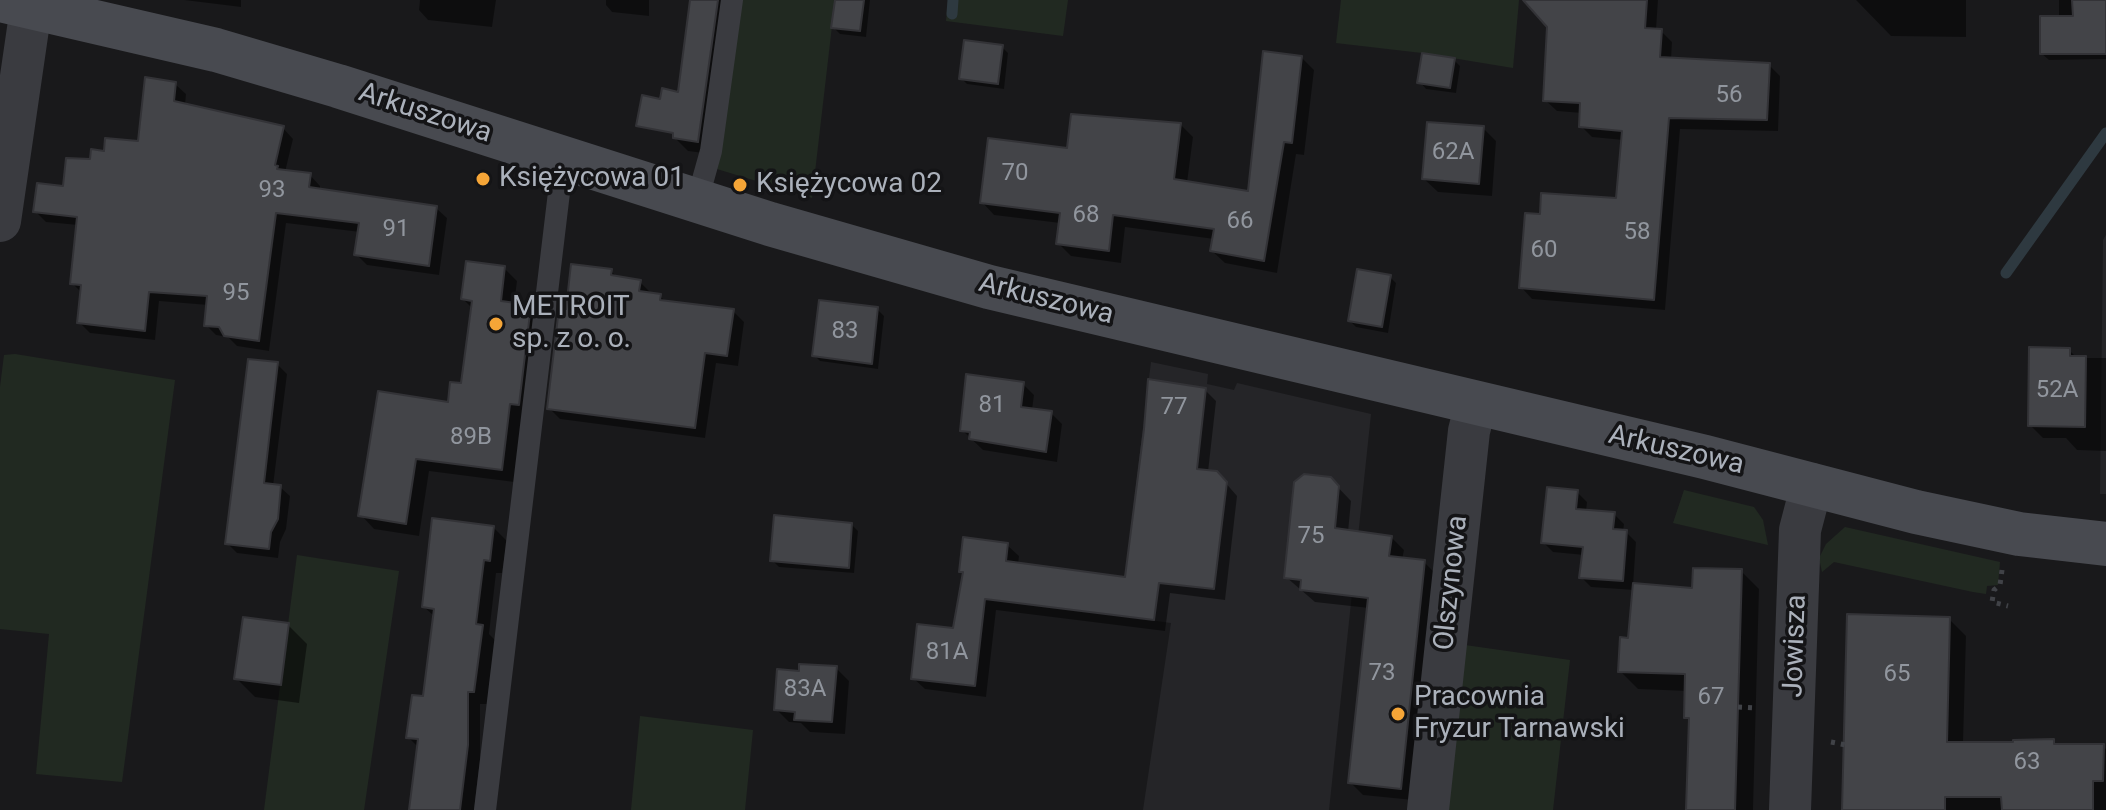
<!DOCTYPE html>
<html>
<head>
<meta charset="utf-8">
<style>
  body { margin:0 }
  canvas { display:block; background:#19191b }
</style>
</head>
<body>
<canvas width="2106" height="810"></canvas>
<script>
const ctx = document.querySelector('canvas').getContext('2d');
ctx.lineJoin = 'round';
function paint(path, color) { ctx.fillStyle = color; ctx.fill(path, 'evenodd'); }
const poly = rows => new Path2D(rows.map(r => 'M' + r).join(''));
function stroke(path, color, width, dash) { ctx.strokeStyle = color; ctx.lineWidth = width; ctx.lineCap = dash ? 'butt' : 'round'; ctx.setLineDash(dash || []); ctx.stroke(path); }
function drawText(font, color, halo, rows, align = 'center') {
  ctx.font = font + ' Roboto,sans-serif'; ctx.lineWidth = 7; ctx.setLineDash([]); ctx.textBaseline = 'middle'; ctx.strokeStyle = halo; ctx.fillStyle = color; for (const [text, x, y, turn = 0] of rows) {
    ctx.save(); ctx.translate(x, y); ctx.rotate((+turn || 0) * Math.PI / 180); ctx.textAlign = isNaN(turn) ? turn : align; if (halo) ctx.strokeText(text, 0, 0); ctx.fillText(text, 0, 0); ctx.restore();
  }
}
const built = poly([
  [2106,235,2106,494,2100,494,2103,240],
  [1151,362,1208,374,1207,384,1234,390,1237,383,1371,414,1329,810,1143,810,1171,623,1120,616]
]);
const green = poly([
  [740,0,835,0,812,198,717,169],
  [948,0,1068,0,1063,36,946,21],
  [1341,0,1519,0,1513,68,1422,53,1336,43],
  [15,354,175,380,122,782,36,774,49,634,0,629,0,387,4,355],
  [1684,490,1754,507,1763,520,1768,545,1673,523],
  [1845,527,2000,562,1998,585,1987,586,1986,594,1973,592,1834,562,1822,572,1819,558,1826,544],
  [297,555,399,571,364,810,264,810],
  [1465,645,1570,660,1553,810,1446,810],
  [640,716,753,730,745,810,631,810]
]);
const shadow = poly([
  [184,0,241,0,241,7],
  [420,0,496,0,492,27,428,20,419,10],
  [606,0,649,0,649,16,612,12,606,5],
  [692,0,734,0,711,154,688,151,675,138],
  [837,0,870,0,866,37,840,34,833,27],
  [1543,0,1658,0,1656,30,1661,31,1672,42,1671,60,1769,65,1780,76,1778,131,1680,129,1665,310,1532,299,1521,287,1542,217,1618,200,1623,140,1592,137,1581,126,1582,113,1557,111,1545,100,1549,26],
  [1856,0,1966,0,1966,37,1891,36],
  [2059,0,2106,0,2106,59,2049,60,2042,54,2059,18],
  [1002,47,1008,53,1004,89,967,84,961,78],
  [1302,58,1314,70,1304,155,1296,154,1277,273,1225,263,1212,251,1214,239,1125,227,1121,263,1071,256,1058,243,1060,223,994,215,982,202,1069,150,1180,124,1193,137,1187,183,1249,193],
  [1454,60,1460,66,1456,93,1426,89,1420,82],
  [175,84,186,94,185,106,283,128,293,139,285,172,310,175,320,186,320,191,436,208,447,218,439,275,367,265,356,254,360,232,286,223,269,351,237,346,228,337,216,335,206,325,208,305,159,301,155,340,90,333,79,322,82,293,72,283,78,225,46,222,35,211,65,188,92,162,106,153,139,143],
  [1483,128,1496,141,1492,196,1438,192,1424,179],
  [504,268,517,281,514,305,530,307,544,320,514,482,429,471,419,536,374,529,361,515,463,385,473,309,463,299],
  [611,271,618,278,640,282,651,293,660,296,667,303,733,311,744,322,738,366,716,363,705,438,560,419,549,408,567,311],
  [1390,277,1396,283,1388,333,1356,327,1350,321],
  [877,309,884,316,878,369,820,361,814,355],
  [2069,350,2077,358,2106,358,2106,451,2077,450,2066,438,2043,438,2030,425],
  [277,364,287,374,273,486,280,487,290,496,286,529,280,542,278,558,237,553,228,544],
  [1023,384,1034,395,1032,410,1051,413,1062,424,1057,462,983,450,962,430],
  [1205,390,1216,401,1208,472,1217,473,1237,496,1225,600,1170,593,1165,631,996,610,986,697,925,689,913,678,955,630,964,574,961,571,1007,545,1019,556,1018,565,1127,579],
  [1330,479,1351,501,1348,532,1391,537,1404,550,1402,560,1424,562,1437,575,1413,800,1363,795,1350,782,1369,608,1315,602,1286,577],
  [1577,492,1587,502,1586,512,1614,514,1624,524,1623,532,1626,532,1636,542,1633,585,1694,590,1741,571,1759,589,1753,810,1688,810,1691,722,1686,717,1687,691,1638,689,1620,671,1630,640,1634,590,1591,587,1581,577,1584,555,1553,552,1543,542],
  [852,525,858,531,854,573,779,567,772,560],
  [494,528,507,541,502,573,496,573,489,634,495,640,487,704,480,704,480,760,474,810,411,810,419,748,408,737,425,698,435,617,424,607],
  [1949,619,1966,636,1963,744,2053,741,2057,746,2103,746,2106,749,2106,810,1844,810],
  [288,625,307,644,299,703,255,697,236,678],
  [836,668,849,681,845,734,810,732,801,723,789,722,776,709,800,673]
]);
const stream = poly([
  [952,14,953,0],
  [2006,273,2106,133]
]);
const building = poly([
  [690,0,718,0,698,142,673,138,673,133,636,126,642,95,660,99,662,88,678,92,690,0],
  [835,0,864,0,860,31,831,28,835,0],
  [1523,0,1647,0,1645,28,1662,29,1660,57,1770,63,1767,120,1669,118,1654,300,1519,288,1525,213,1540,214,1541,193,1616,198,1622,131,1579,127,1580,103,1543,101,1547,27,1523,0],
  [2072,0,2106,0,2106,54,2040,54,2040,16,2073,16,2072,0],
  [964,40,1003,45,998,84,959,79,964,40],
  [1263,51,1302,56,1292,143,1284,142,1264,261,1210,251,1214,229,1113,215,1109,251,1056,244,1060,213,980,203,988,138,1067,148,1071,114,1181,123,1174,179,1248,191,1263,51],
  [1422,53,1455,58,1450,88,1417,83,1422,53],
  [145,77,176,82,174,101,284,126,275,165,278,166,277,169,311,173,309,187,437,206,429,266,354,255,359,223,276,213,259,341,224,336,219,327,204,326,207,296,149,292,145,331,77,323,81,285,70,284,77,217,33,212,37,183,63,186,66,158,90,159,91,149,104,151,105,138,138,141,145,77],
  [1427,122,1484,126,1479,184,1422,179,1427,122],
  [466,261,505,266,501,301,531,305,519,405,510,404,502,470,416,459,406,524,358,516,378,391,448,402,450,382,461,383,472,301,461,299,466,261],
  [571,264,612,269,611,275,641,280,639,291,661,294,660,300,734,309,727,356,705,353,695,428,547,409,559,308,566,309,571,264],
  [1357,269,1391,275,1382,327,1348,321,1357,269],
  [819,300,878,307,872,364,812,356,819,300],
  [2029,347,2070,348,2070,356,2086,356,2085,427,2028,426,2029,347],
  [248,359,278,362,264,483,281,485,278,519,271,532,269,549,225,544,248,359],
  [966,374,1024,382,1021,407,1052,411,1046,452,969,439,970,432,960,431,966,374],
  [1148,379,1206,388,1197,469,1217,471,1227,482,1214,589,1159,583,1154,620,985,599,975,686,911,679,917,624,953,628,963,572,959,572,963,537,1008,543,1006,561,1125,577,1144,429,1148,379],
  [1304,474,1331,477,1339,486,1335,528,1392,536,1389,556,1425,560,1401,789,1348,783,1368,598,1300,590,1301,580,1284,578,1294,482,1304,474],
  [1547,487,1578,490,1576,509,1615,512,1613,529,1627,530,1623,581,1579,578,1583,547,1541,543,1547,487],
  [774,515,852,523,849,568,770,561,774,515],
  [432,518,494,526,490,561,484,560,476,624,483,625,474,692,468,692,468,745,460,810,409,810,418,739,406,738,412,695,423,696,434,609,422,607,432,518],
  [1693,568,1742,569,1735,810,1686,810,1689,718,1684,718,1685,674,1618,672,1620,637,1628,638,1633,583,1692,588,1693,568],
  [1847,614,1950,617,1947,742,2013,742,2013,740,2054,739,2054,744,2104,744,2103,781,2093,781,2093,810,2002,810,2001,797,1945,797,1945,810,1842,810,1847,614],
  [243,617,289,623,281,685,234,679,243,617],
  [799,664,837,666,832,722,794,720,795,712,774,710,777,669,799,671,799,664]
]);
const path = poly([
  [2002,570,2000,585,1994,590,1992,602,2008,606],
  [1738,707,1756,708],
  [1831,742,1846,745]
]);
const service = poly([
  [697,201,711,151,732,0],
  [485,810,563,159]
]);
const minor = poly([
  [0,221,31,8],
  [1428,810,1469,431,1476,404],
  [1790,810,1800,530,1812,484]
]);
const secondary = poly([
  [0,0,216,50,338,86,770,224,989,287,1705,457,1916,512,2019,534,2106,544]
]);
const markers = [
  [483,179,8,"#f5a537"],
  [740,185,8,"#f5a537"],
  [496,324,8,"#f5a537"],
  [1398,714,8,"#f5a537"]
];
const numberNames = [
  ["56",1729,96],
  ["62A",1453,153],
  ["70",1015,174],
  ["93",272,191],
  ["68",1086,216],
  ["66",1240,222],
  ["91",396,230],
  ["58",1637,233],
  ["60",1544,251],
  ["95",236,294],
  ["83",845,332],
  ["52A",2057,391],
  ["81",992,406],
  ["77",1174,408],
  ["89B",471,438],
  ["75",1311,537],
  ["81A",947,653],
  ["73",1382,674],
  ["65",1897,675],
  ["83A",805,690],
  ["67",1711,698],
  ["63",2027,763]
];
const streetNames = [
  ["Arkuszowa",425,114,18],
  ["Arkuszowa",1046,300,14],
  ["Arkuszowa",1676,451,13],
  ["Olszynowa",1452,583,-84],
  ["Jowisza",1796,646,-88]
];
const poiNames = [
  ["Księżycowa 01",499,179],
  ["Księżycowa 02",756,185],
  ["METROIT",512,308],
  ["sp. z o. o.",512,340],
  ["Pracownia",1414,698],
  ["Fryzur Tarnawski",1414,730]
];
paint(built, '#252528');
paint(green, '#212921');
paint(shadow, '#0007');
stroke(stream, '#2e3940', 11);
paint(building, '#434448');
stroke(building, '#333337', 2);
stroke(path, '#404247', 5, [4, 6]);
stroke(service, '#3a3b40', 22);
stroke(minor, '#3a3b40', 42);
stroke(secondary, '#484a50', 44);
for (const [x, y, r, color] of markers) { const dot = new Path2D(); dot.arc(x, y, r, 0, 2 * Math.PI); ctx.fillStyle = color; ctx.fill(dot); stroke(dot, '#141416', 3); }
drawText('24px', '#91969e', null, numberNames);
drawText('28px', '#abb1bb', '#141416', streetNames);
drawText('28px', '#abb1bb', '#141416', poiNames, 'left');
</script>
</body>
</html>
